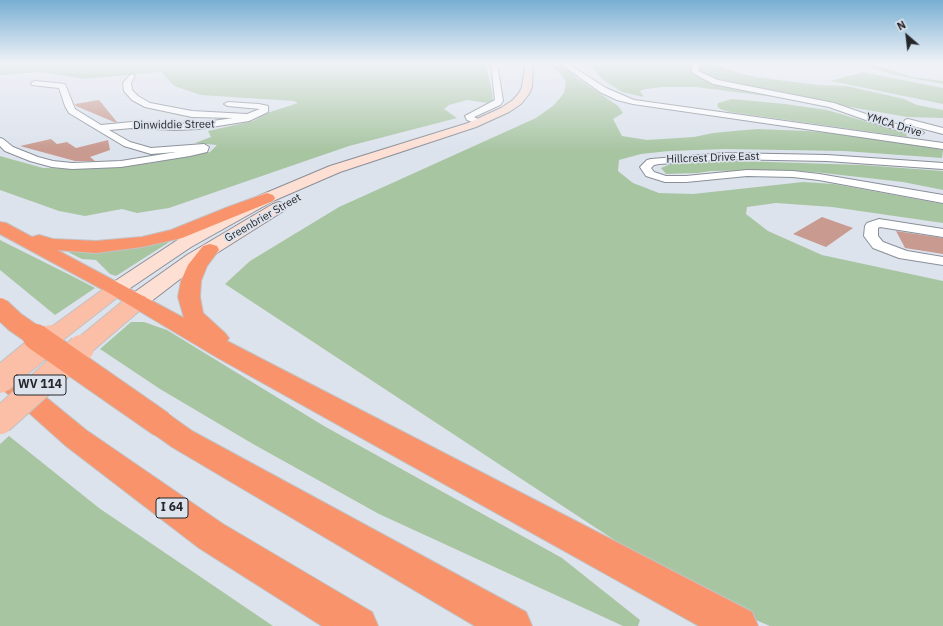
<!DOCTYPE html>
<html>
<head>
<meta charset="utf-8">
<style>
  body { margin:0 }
  #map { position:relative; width:943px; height:626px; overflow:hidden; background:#dde3ed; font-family:"IBM Plex Sans",sans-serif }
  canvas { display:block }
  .north { position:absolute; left:887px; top:16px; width:40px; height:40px; -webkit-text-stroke:3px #dde3ed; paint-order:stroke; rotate:332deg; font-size:11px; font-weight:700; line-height:16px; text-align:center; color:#24262a }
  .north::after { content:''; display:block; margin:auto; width:14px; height:18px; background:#24262a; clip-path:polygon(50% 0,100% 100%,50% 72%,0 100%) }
</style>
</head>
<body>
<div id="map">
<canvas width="943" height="626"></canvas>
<div class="north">N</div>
</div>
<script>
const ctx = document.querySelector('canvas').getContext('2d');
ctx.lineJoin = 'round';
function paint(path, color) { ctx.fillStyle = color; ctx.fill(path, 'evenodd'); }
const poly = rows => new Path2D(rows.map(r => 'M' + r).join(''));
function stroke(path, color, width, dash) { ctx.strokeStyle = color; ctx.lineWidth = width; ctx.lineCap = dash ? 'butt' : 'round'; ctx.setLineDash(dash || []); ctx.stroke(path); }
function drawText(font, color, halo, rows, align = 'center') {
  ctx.font = font + ' "IBM Plex Sans",sans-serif'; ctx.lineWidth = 3.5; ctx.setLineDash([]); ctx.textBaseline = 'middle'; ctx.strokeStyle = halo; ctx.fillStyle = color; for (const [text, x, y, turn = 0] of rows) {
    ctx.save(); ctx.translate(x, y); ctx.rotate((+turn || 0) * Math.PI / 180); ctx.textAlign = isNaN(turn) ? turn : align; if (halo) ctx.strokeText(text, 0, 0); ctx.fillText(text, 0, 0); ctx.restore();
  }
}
const green = poly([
  [0,63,485,63,492,90,493,101,487,103,467,100,449,105,444,109,457,118,349,146,169,208,137,213,122,209,85,216,59,211,0,190,0,156,43,168,97,169,152,163,210,152,217,145,195,143,211,137,208,131,253,121,267,113,298,103,294,101,201,95,174,86,161,72,85,79,41,72,0,75],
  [550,63,562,63,576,77,618,106,623,113,613,119,622,136,647,140,694,137,713,133,734,131,758,129,807,131,860,136,943,150,942,158,844,151,725,149,669,151,641,154,619,160,618,171,633,183,659,193,693,194,803,182,834,184,943,204,943,223,832,207,776,203,747,207,746,214,768,231,822,255,943,281,943,626,770,626,701,597,225,284,250,261,339,207,536,118,554,105,564,93,566,82,560,73,549,65],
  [588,63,710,63,739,73,755,77,818,85,847,86,904,99,917,105,943,110,943,118,907,117,844,106,696,87,663,87,645,89,640,91,644,97,622,92,603,80],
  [863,63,871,63,912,77,943,81,943,84,895,75,874,69],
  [863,72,943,88,943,104,831,81],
  [732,99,785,104,827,110,905,133,908,137,730,112,720,109,717,106,718,103],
  [707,160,862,165,943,171,943,190,903,182,814,172,785,170,711,171,698,173,666,174,661,168,678,161],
  [174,239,116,276,110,274,96,260,82,259,66,251,88,252],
  [0,240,74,277,95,288,55,315,0,270],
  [131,322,144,322,167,330,324,426,562,558,640,620,638,626,623,626,379,514,253,444,160,389,100,349],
  [9,436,99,508,273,626,0,626,0,444]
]);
const building = poly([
  [99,100,117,122,114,122,76,106,75,104],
  [51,139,57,144,67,142,76,148,108,140,110,150,90,157,95,161,75,161,20,146],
  [822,217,853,228,826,247,793,234],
  [896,231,943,238,943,254,905,248]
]);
const minor = poly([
  [491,63,497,63,503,101,500,105,474,117,484,122,480,125,467,120,465,116,495,100,491,63],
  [560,63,567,63,606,88,634,100,943,143,943,149,633,104,617,100,600,92,560,63],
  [691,63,697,63,700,66,698,71,718,80,834,103,889,122,922,131,924,133,919,136,883,126,829,107,713,84,693,73,691,70,693,66,691,63],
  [934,63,943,63,943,66,935,64,934,63],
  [132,74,135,76,131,83,132,90,138,96,150,103,192,111,247,114,260,109,228,106,224,104,228,102,259,104,268,106,268,112,249,121,199,129,175,130,132,128,109,130,130,142,151,148,204,144,209,147,207,152,190,156,121,167,72,169,52,167,30,161,5,151,0,146,0,138,3,139,13,147,38,157,53,161,72,163,121,161,176,152,151,154,124,146,69,113,65,106,59,88,32,85,31,83,35,81,65,84,75,109,101,125,132,122,175,124,199,123,233,118,192,117,145,107,132,100,124,91,123,83,130,75,132,74],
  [908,119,943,128,943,134,905,124,904,122,905,120,908,119],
  [725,153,827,155,943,163,943,169,827,161,725,159,659,164,654,165,651,168,654,172,666,176,686,176,747,170,793,171,819,174,943,195,943,203,819,180,793,177,747,176,686,182,665,182,646,176,640,167,647,160,651,159,725,153],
  [879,219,943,229,943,237,880,227,878,228,878,236,883,242,907,251,943,257,943,265,899,258,873,248,864,236,865,226,867,223,879,219]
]);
const secondary = poly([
  [525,63,533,63,532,87,529,94,521,104,509,112,476,127,340,172,273,201,191,247,123,293,116,295,109,293,106,289,109,285,179,239,261,195,330,166,468,123,501,108,513,100,519,93,522,87,525,63],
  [279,202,285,204,287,207,285,210,201,263,145,306,137,307,129,306,126,301,129,296,187,255,273,204,279,202]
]);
const primary = poly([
  [116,283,123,285,126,289,123,293,59,343,51,346,43,343,39,338,43,333,109,285,116,283],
  [137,295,145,296,148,301,145,306,89,354,81,356,73,354,69,348,73,342,129,296,137,295]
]);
const motorway = poly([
  [267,193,273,195,275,198,273,201,182,238,142,247,96,253,57,250,184,318,178,297,181,281,188,265,203,246,210,244,217,246,219,250,207,266,201,281,200,297,203,313,225,333,229,338,227,341,752,612,758,626,699,626,218,358,109,293,0,234,0,222,6,223,32,237,39,235,53,239,96,241,142,237,171,230,228,207,267,193],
  [0,364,9,367,86,430,223,524,372,612,378,626,322,626,199,548,66,446,0,387,0,364],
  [161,413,171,416,192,431,526,612,532,626,475,626,172,447,151,432,147,424,151,416,161,413]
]);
const primaryBridge = poly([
  [0,380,51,338],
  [0,421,81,348]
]);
const motorwayBridgeFar1 = poly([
  [0,308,15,322,38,338]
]);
const motorwayBridge = poly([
  [36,337,161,424]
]);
const farStreetnames = [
  ["Dinwiddie Street",174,125,-1],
  ["YMCA Drive",894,125,17],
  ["Hillcrest Drive East",713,158,-2],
  ["Greenbrier Street",263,218,-30]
];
const shields = [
  [40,385,52],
  [172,508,32]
];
const shieldNames = [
  ["WV 114",40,385],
  ["I 64",172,508]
];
paint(green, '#a8c5a2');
paint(building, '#c99a90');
stroke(minor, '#8a8f98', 2);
stroke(secondary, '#8a8f98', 2);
stroke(primary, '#c2c2c3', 2);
stroke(motorway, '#c2c2c3', 2);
paint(minor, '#fff');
paint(secondary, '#fddfd3');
paint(primary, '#fbbea6');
paint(motorway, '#f9936b');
stroke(primaryBridge, '#c2c2c3', 28, []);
stroke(motorwayBridgeFar1, '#c2c2c3', 22, []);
stroke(motorwayBridge, '#c2c2c3', 28, []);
stroke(primaryBridge, '#fbbea6', 26);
stroke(motorwayBridgeFar1, '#f9936b', 20);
stroke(motorwayBridge, '#f9936b', 26);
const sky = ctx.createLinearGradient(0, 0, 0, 150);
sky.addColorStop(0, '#78afd2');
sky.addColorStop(0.42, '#f0f2f7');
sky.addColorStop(1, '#f0f2f700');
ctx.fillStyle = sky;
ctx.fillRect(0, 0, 943, 150);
drawText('11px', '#24262a', '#dde3ed', farStreetnames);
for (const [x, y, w] of shields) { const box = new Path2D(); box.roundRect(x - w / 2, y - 10, w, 20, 3); ctx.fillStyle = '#dde3ed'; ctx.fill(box); stroke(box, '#24262a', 1); }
drawText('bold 12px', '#24262a', null, shieldNames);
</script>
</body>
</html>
